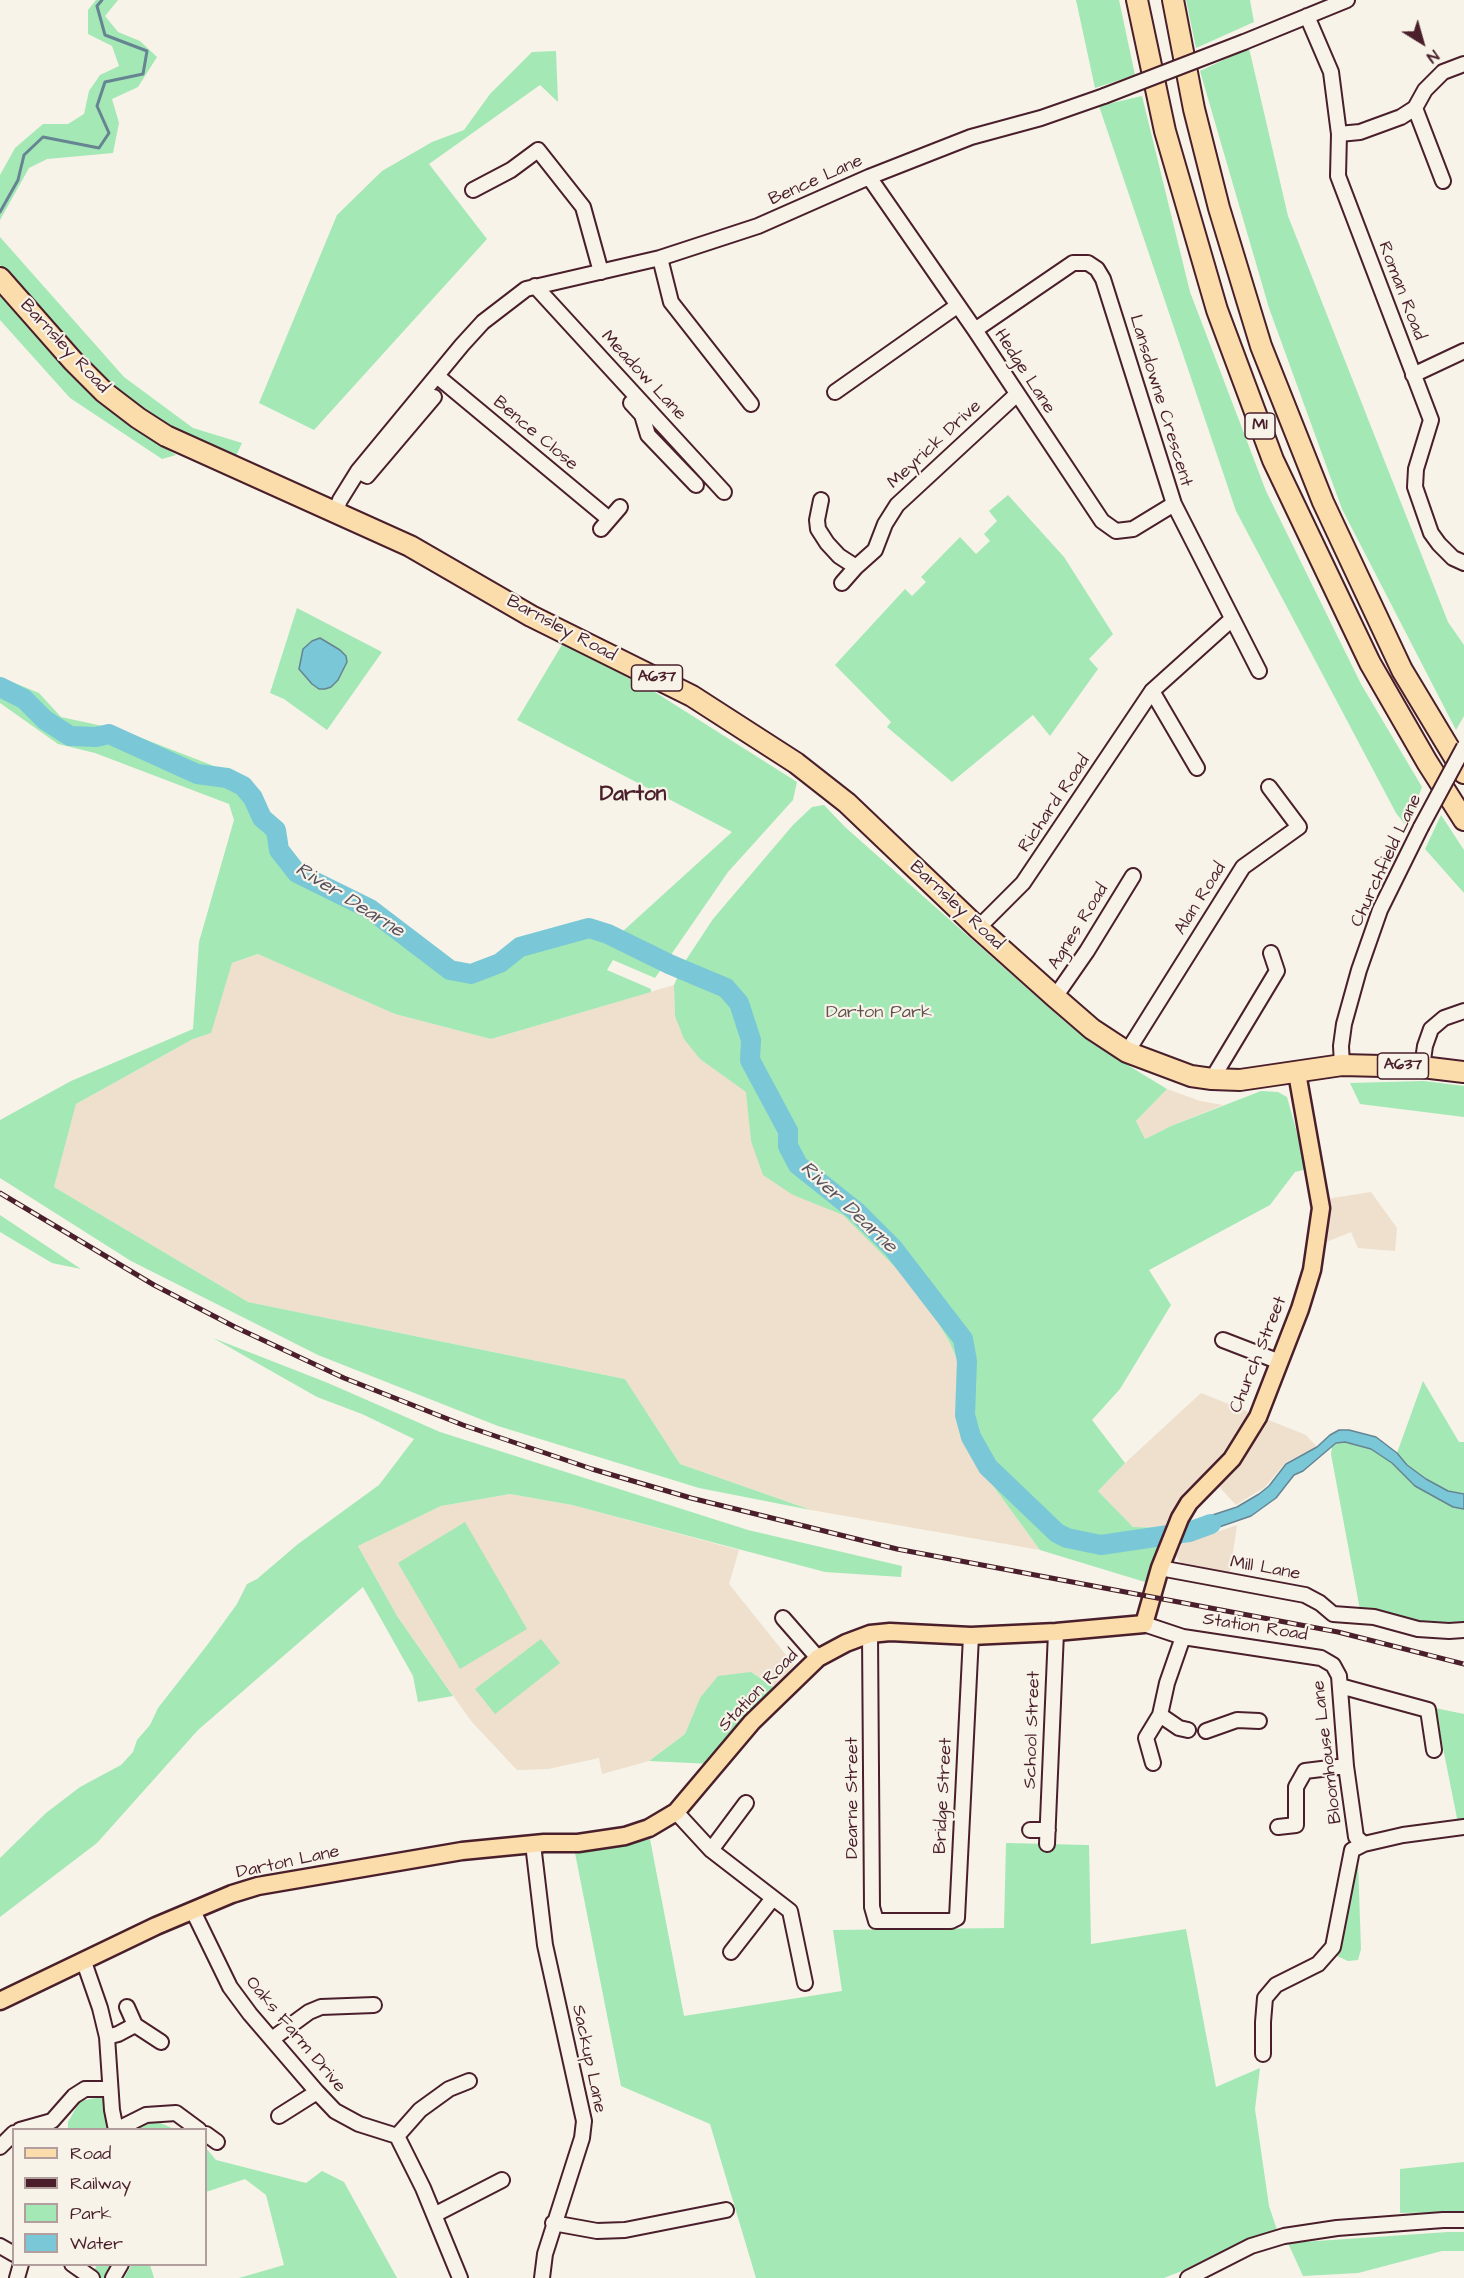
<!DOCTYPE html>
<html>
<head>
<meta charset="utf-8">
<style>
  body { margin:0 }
  #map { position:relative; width:1464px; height:2278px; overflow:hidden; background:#f7f3e8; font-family:"Architects Daughter",sans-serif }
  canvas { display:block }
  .legend { position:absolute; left:12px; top:2128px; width:195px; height:138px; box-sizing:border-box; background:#f7f3e8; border:2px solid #b29e9c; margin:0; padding:8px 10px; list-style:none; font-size:18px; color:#4a1f2b }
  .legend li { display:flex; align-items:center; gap:12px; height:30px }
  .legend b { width:30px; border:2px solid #b29e9c }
  .north { position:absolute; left:1392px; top:12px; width:60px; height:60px; -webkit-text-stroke:4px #f7f3e8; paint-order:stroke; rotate:143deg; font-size:16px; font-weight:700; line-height:24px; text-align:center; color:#4a1f2b }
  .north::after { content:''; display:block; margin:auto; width:21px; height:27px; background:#4a1f2b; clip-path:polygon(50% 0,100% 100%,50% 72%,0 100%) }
</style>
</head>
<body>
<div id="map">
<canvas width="1464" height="2278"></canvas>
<ul class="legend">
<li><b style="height:8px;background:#fbddab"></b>Road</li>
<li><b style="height:8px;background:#4a1f2b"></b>Railway</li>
<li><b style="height:16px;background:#a3e8b5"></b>Park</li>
<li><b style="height:16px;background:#79c7d7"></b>Water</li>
</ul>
<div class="north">N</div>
</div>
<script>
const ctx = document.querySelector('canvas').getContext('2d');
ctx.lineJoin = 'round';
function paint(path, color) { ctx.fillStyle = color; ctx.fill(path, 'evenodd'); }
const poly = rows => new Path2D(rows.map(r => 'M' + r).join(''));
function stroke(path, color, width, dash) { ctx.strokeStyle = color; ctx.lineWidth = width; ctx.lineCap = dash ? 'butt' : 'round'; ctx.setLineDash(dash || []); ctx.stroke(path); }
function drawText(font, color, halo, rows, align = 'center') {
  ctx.font = font + ' "Architects Daughter",sans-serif'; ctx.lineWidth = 4.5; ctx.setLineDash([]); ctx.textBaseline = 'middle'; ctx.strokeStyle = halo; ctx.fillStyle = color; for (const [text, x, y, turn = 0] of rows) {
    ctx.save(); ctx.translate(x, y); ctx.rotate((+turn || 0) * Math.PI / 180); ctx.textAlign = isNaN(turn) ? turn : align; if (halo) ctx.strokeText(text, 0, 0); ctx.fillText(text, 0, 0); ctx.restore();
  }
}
const built = poly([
  [259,954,395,1014,491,1039,674,985,675,1016,700,1059,747,1092,751,1141,793,1195,843,1214,903,1275,936,1319,950,1343,961,1369,962,1425,972,1457,1040,1550,811,1510,680,1464,625,1379,248,1302,54,1187,76,1104,193,1039,210,1033,232,963],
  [1167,1089,1200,1101,1223,1105,1171,1126,1145,1139,1136,1121],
  [1371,1192,1397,1228,1395,1251,1358,1248,1351,1232,1324,1243,1326,1199],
  [1201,1393,1306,1435,1317,1447,1286,1462,1265,1487,1236,1505,1211,1478,1168,1528,1133,1527,1098,1491,1125,1463],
  [510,1494,572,1505,739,1550,729,1584,794,1665,775,1688,751,1672,700,1698,685,1734,649,1761,602,1774,599,1758,548,1769,517,1770,471,1721,397,1616,358,1546,441,1506],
  [1237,1525,1230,1573,1182,1565,1176,1556,1182,1544]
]);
const green = poly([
  [96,0,118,0,105,16,118,32,140,41,157,57,138,87,112,99,119,123,113,153,47,159,29,168,0,220,0,175,15,148,43,124,68,124,84,114,89,91,100,75,119,66,112,46,88,34,88,10],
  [1076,0,1119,0,1135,75,1095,88],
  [1186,0,1250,0,1254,22,1196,48],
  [1249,48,1288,216,1448,622,1464,645,1464,716,1456,730,1342,509,1269,308,1200,71],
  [556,51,558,102,540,85,429,164,487,239,314,430,259,403,337,215,382,171,432,142,464,130,490,94,532,52],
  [1142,96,1190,292,1266,491,1361,684,1422,787,1407,827,1396,813,1236,511,1099,106],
  [0,237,124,377,193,428,242,443,235,458,164,423,106,386,0,265],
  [0,288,125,420,176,455,162,459,70,398,0,320],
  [1008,495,1064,557,1113,634,1089,659,1098,669,1050,736,1033,715,952,782,887,727,891,722,835,665,905,589,912,596,926,582,921,577,960,537,976,554,990,541,984,534,997,521,989,511],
  [297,608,382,652,327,730,284,699,270,693],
  [563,643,650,689,797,782,793,800,728,872,655,978,613,960,607,970,651,989,651,992,491,1039,395,1014,258,954,232,963,211,1033,193,1039,76,1104,54,1187,248,1302,625,1379,680,1464,811,1510,699,1488,498,1426,318,1355,131,1261,0,1178,0,1120,71,1081,193,1029,199,942,234,820,229,804,95,753,58,744,0,703,0,677,39,693,61,717,121,730,250,780,269,814,280,829,283,848,302,869,376,904,455,964,474,967,519,940,589,921,622,932,732,832,517,720],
  [824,805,845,827,1064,1021,1093,1044,1167,1089,1136,1121,1145,1139,1171,1126,1261,1091,1278,1092,1287,1097,1307,1169,1295,1172,1270,1205,1149,1270,1171,1305,1120,1389,1092,1420,1125,1463,1098,1491,1133,1527,1168,1528,1145,1582,1040,1550,972,1457,962,1425,961,1369,950,1343,936,1319,903,1275,843,1215,793,1195,763,1175,751,1141,746,1092,700,1059,684,1039,675,1016,674,985,684,963,713,919,793,825,812,807],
  [1441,815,1464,850,1464,893,1425,849],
  [1424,1081,1464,1086,1464,1117,1360,1104,1350,1083],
  [0,1215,81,1269,52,1263,0,1232],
  [213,1338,328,1383,440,1432,748,1530,902,1566,901,1577,825,1572,572,1505,510,1494,441,1506,358,1546,397,1616,453,1696,418,1702,413,1676,363,1587,198,1730,97,1843,0,1917,0,1858,46,1813,80,1787,121,1765,133,1752,137,1740,150,1725,158,1708,208,1644,237,1604,247,1584,257,1579,298,1544,379,1485,414,1439,362,1414,317,1397],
  [1423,1381,1459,1442,1464,1442,1464,1494,1448,1491,1426,1479,1407,1465,1397,1453],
  [1345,1442,1371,1449,1392,1463,1415,1486,1453,1507,1464,1509,1464,1627,1440,1628,1398,1615,1360,1610,1331,1454,1332,1447,1337,1443],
  [465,1522,527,1629,460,1669,398,1563],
  [541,1639,560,1663,495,1714,475,1689],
  [751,1672,775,1688,712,1764,649,1761,685,1734,700,1698,718,1676],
  [1435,1708,1464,1714,1464,1822,1458,1823],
  [650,1839,684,2016,842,1991,833,1930,1004,1928,1006,1843,1089,1845,1091,1944,1186,1929,1216,2087,1260,2068,1255,2109,1269,2206,1278,2233,1164,2278,756,2278,710,2124,621,2086,575,1853],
  [1358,1862,1361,1949,1358,1960,1348,1961,1337,1956,1350,1873],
  [101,2097,105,2101,111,2129,68,2129,68,2122,80,2101],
  [154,2120,174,2129,137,2130],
  [206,2148,216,2160,306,2183,322,2171,344,2182,397,2278,239,2278,284,2265,266,2195,245,2179,206,2192],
  [1464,2162,1464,2212,1400,2213,1400,2169],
  [1448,2232,1464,2232,1464,2251,1442,2251,1358,2273,1303,2276,1288,2243],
  [132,2264,150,2265,154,2278,124,2278],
  [97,2265,111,2265,105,2278,90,2278]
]);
const water = poly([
  [320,638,340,650,346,656,347,662,338,680,331,687,325,689,319,689,312,684,299,669,303,649,312,641,320,638],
  [1339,1430,1349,1430,1376,1437,1397,1453,1407,1465,1426,1479,1448,1491,1464,1494,1464,1509,1453,1507,1415,1486,1392,1463,1371,1449,1345,1442,1336,1443,1303,1471,1294,1475,1276,1498,1251,1516,1190,1537,1181,1543,1191,1522,1237,1507,1259,1494,1269,1486,1286,1464,1317,1447,1330,1435,1339,1430]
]);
const stream = poly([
  [0,212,18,180,24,155,43,137,99,148,109,133,97,106,105,82,143,74,147,51,105,35,97,6,102,0]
]);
const river = poly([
  [0,687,24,699,45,720,70,736,96,737,109,734,197,774,227,778,243,786,253,798,262,818,276,830,279,850,297,873,370,909,450,970,471,974,500,963,520,947,589,928,608,934,669,964,726,988,739,1003,751,1040,750,1060,788,1131,788,1146,798,1165,857,1212,893,1248,963,1339,967,1361,965,1415,971,1437,988,1467,1057,1533,1067,1538,1101,1545,1189,1532,1211,1524]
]);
const minor = poly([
  [1307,16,1331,72,1339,134,1338,176,1431,420,1416,469,1415,487,1431,533,1439,544,1453,558,1464,563],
  [1244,42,1347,0],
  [1415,108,1443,181],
  [1339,134,1360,132,1401,117,1415,108,1425,90,1443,72,1464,64],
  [869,177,975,330,1102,521,1116,531,1133,529,1174,504],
  [473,190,511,170,538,150,583,207,601,272],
  [660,258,671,302,751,404],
  [535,286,724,492],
  [975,330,1073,263,1088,263,1097,269,1103,279,1174,504,1259,671],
  [1413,375,1464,351],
  [437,376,609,519],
  [835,392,957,306],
  [631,403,642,415,648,435,696,485],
  [358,471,367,476,434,397],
  [821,500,817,520,818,529,827,543,839,556,856,567],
  [335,513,340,500,358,471,462,345,483,322,526,289,660,258,758,226,869,177,971,137,1041,118,1104,96],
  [601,529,620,507],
  [842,583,856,567,875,550,885,524,897,505,1016,395],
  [1152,691,1197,768],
  [978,928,1023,883,1152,691,1232,619],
  [1055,997,1087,951,1133,876],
  [1127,1052,1243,867,1299,827,1269,787],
  [1342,1065,1341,1046,1344,1024,1359,970,1380,910,1421,827],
  [1422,1067,1425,1046,1431,1029,1444,1018,1464,1011],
  [1212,1079,1277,971,1271,953],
  [1223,1340,1280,1362],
  [1160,1568,1305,1595,1320,1603,1333,1614,1374,1617,1418,1629,1449,1631,1464,1630],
  [783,1618,818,1658],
  [1144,1624,1183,1637,1321,1658,1333,1665,1339,1676,1346,1766,1356,1837,1364,1844],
  [870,1634,872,1907,876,1921,951,1921,957,1918,971,1636],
  [1340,1686,1428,1710,1434,1750],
  [1160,1715,1179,1728,1188,1730],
  [1206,1731,1237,1720,1259,1721],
  [1153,1763,1146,1738,1160,1715,1167,1683,1183,1637],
  [676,1812,711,1850,790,1911,805,1983],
  [1278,1827,1296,1825,1296,1787,1305,1771,1346,1766],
  [1030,1830,1048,1830],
  [533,1844,545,1945,584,2121,582,2138,545,2254,542,2278],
  [1047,1844,1056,1632],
  [711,1850,746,1803],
  [193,1911,230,1987,250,2014,317,2092,335,2111,359,2124,397,2136,423,2188,460,2278],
  [731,1952,773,1898],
  [84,1962,100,2008,107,2037,112,2110,116,2130,146,2115,176,2113,199,2130],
  [127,2007,135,2025,161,2042],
  [107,2037,118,2034,135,2025],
  [272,2039,309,2012,321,2007,374,2005],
  [1263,2054,1263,2022,1265,1998,1276,1985,1318,1964,1333,1947,1352,1850,1364,1844,1403,1835,1464,1827],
  [279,2116,317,2092],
  [20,2130,52,2121,74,2096,85,2089,110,2089],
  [206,2134,217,2142],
  [397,2136,420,2110,449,2089,469,2081],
  [0,2147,14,2133],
  [434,2215,502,2180],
  [553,2223,597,2231,625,2230,726,2210],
  [0,2246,14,2254],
  [72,2264,92,2278],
  [17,2278,21,2264],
  [113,2278,121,2264],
  [1188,2278,1251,2246,1284,2236,1337,2228,1443,2220,1464,2220]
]);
const major = poly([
  [0,2001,156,1926,232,1894,258,1886,462,1851,544,1843,578,1843,625,1836,649,1828,676,1812,752,1722,818,1658,846,1643,870,1634,890,1632,971,1636,1056,1632,1144,1624,1160,1568,1180,1518,1189,1503,1232,1459,1258,1417,1300,1309,1312,1270,1321,1208,1297,1073]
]);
const highway = poly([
  [1137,0,1165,131,1217,310,1273,460,1370,663,1427,762,1464,820],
  [1173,0,1194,109,1219,208,1261,346,1323,502,1402,670,1464,773],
  [0,278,73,361,104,392,138,418,166,436,410,546,531,616,692,696,796,763,847,803,978,928,1055,997,1092,1029,1127,1052,1191,1076,1212,1079,1240,1080,1342,1065,1422,1067,1464,1072]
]);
const rail = poly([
  [0,1193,154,1285,235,1327,344,1378,463,1425,592,1469,691,1498,897,1549,1338,1632,1464,1664]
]);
const minorBridge = poly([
  [1104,96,1244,42],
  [1421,827,1464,747]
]);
const shields = [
  [1260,426,30],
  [657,678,51],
  [1403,1066,51]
];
const shieldNames = [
  ["M1",1260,426],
  ["A637",657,678],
  ["A637",1403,1066]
];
const streetNames = [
  ["Bence Lane",816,181,-24],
  ["Roman Road",1401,291,69],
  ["Barnsley Road",64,347,47],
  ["Hedge Lane",1024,372,57],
  ["Meadow Lane",643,376,47],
  ["Lansdowne Crescent",1160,401,73],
  ["Bence Close",535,434,40],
  ["Meyrick Drive",935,445,-43],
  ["Barnsley Road",561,629,28],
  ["Richard Road",1055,804,-56],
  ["Churchfield Lane",1387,861,-65],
  ["Alan Road",1201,899,-58],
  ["Barnsley Road",956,906,43],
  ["Agnes Road",1079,927,-58],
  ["Church Street",1259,1355,-68],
  ["Mill Lane",1265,1569,10],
  ["Station Road",1255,1628,9],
  ["Station Road",759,1691,-46],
  ["School Street",1033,1730,-88],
  ["Bloomhouse Lane",1328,1752,-97],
  ["Bridge Street",944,1796,-87],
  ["Dearne Street",853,1798,-90],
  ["Darton Lane",288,1863,-12],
  ["Oaks Farm Drive",295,2035,50],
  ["Sackup Lane",588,2059,78]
];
const parkNames = [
  ["Darton Park",879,1013]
];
const waterNames = [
  ["River Dearne",349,901,32],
  ["River Dearne",848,1208,43]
];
const quarterNames = [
  ["Darton",633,796]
];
paint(built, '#eee0cc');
paint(green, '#a3e8b5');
paint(water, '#79c7d7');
stroke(water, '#668492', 1.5);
stroke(stream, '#668492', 3);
stroke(river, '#79c7d7', 20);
stroke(minor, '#4a1f2b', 18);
stroke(major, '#4a1f2b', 21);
stroke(highway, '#4a1f2b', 24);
stroke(minor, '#f7f3e8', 14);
stroke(major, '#fbddab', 16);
stroke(highway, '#fbddab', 20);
stroke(rail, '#4a1f2b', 5);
stroke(rail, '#f7f3e8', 3, [9]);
stroke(minorBridge, '#4a1f2b', 18, []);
stroke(minorBridge, '#f7f3e8', 14);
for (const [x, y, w] of shields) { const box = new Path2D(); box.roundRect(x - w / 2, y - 13, w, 26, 4.5); ctx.fillStyle = '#f7f3e8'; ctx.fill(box); stroke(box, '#4a1f2b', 1.5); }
drawText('bold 16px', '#4a1f2b', null, shieldNames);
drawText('18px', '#4a1f2b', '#f7f3e8', streetNames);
drawText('18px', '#60514e', '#f7f3e8', parkNames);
drawText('italic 20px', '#58515f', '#f7f3e8', waterNames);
drawText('bold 21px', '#4a1f2b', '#f7f3e8', quarterNames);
</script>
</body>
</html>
